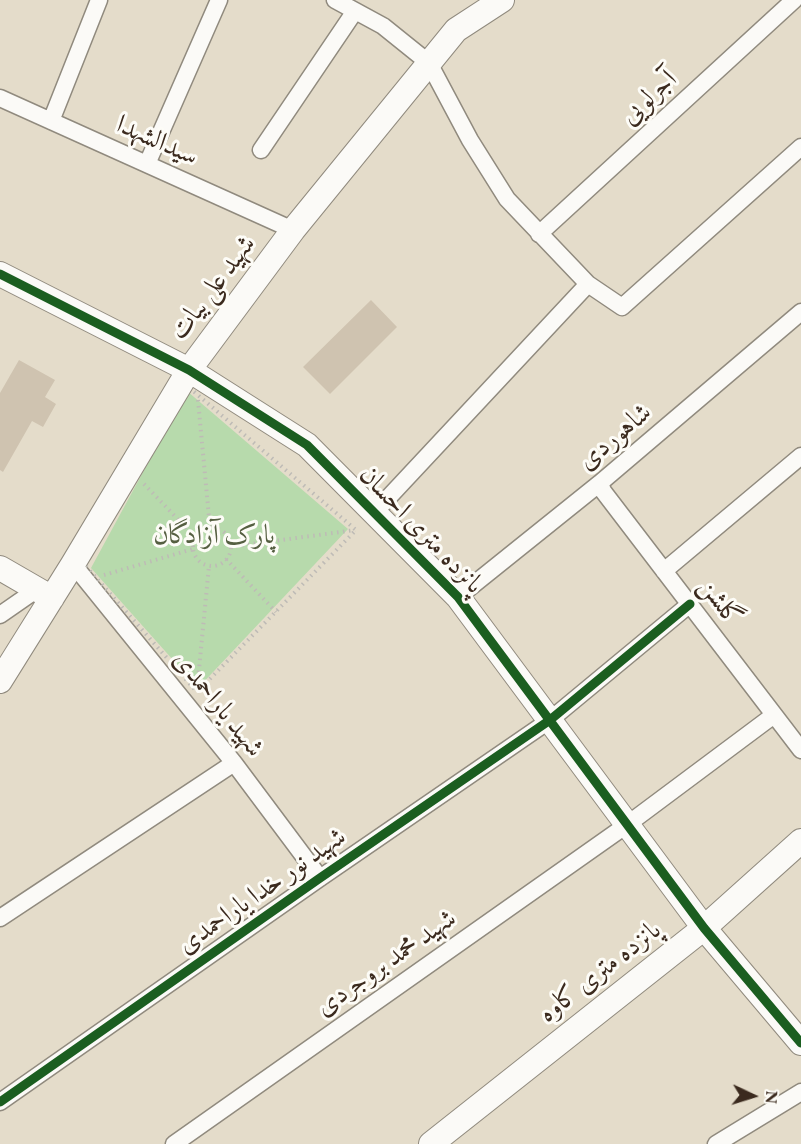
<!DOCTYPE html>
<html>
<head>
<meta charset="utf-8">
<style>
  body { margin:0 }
  #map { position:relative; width:801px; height:1144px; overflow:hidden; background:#e4dcca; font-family:"EB Garamond",serif }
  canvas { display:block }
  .north { position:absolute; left:723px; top:1066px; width:60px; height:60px; -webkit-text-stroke:4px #fdfcf7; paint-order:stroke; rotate:94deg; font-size:16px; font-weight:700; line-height:24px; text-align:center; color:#3b2a1e }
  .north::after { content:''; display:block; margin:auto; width:21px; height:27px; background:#3b2a1e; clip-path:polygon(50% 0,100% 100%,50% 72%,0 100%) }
</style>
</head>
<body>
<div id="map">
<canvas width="801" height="1144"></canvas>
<div class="north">N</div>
</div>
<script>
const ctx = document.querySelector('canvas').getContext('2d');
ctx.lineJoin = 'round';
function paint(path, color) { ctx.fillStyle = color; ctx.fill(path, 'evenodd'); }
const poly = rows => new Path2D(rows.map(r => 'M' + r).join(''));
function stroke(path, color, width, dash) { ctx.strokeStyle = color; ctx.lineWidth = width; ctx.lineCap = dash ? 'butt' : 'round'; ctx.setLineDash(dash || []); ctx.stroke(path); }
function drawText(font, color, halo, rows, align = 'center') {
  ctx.font = font + ' "EB Garamond",Amiri,serif'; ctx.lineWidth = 6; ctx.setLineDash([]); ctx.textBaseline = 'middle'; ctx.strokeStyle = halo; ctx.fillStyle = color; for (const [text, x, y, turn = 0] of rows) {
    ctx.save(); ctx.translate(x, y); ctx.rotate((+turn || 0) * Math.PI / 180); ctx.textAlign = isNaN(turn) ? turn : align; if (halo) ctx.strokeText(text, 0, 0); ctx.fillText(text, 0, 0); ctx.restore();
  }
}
const green = poly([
  [187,391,348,529,198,688,91,568]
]);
const building = poly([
  [371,300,397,327,330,394,303,367],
  [19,360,55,380,45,397,56,404,43,427,32,421,3,472,0,470,0,393]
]);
const path = poly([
  [185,384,356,530,197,692,84,564,185,384],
  [198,400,210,528],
  [144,484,195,537],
  '193 547a19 19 0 1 1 38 0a19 19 0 1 1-38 0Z',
  [230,547,355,530],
  [226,559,276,612],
  [104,575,193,549],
  [197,690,209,566]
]);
const street = poly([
  [335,0,383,26,429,63,470,140,507,199,588,284,622,307,801,147],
  [0,98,293,230],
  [51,121,99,0],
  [261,150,355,11],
  [147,164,219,0],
  [539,234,794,0],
  [600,483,603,491,801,750],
  [374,513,588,284],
  [73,564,234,763,320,878],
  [664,571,801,456],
  [458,597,600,483,801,312],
  [0,615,36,590],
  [0,918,234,763],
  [0,1102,320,878,550,720,690,604],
  [174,1144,628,824,774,715],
  [716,1144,801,1092]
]);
const secondary = poly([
  [0,274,189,370,307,445,458,597,704,928,801,1043],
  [0,568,52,598],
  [0,681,73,564,189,370,293,230,456,30,502,0],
  [431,1144,704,928,801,841]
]);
const cycleway = poly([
  [0,274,189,370,307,445,458,597,704,928,801,1043],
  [0,1102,320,878,550,720,690,604]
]);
const streetNames = [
  ["آجرلویی",649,98,-43],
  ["سیدالشهدا",157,141,24],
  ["شهید علی بیات",213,288,-53],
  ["شاهوردی",615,437,-40],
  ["پانزده متری احسان",421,530,46],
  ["گلشن",720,602,53],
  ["شهید یاراحمدی",218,704,51],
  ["شهید نور خدا یاراحمدی",262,891,-35],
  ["شهید محمد بروجردی",386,963,-35],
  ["پانزده متری کاوه",600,972,-38]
];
const parkNames = [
  ["پارک آزادگان",214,536]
];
paint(green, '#b7daac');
paint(building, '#cfc3b0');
stroke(street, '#908a7e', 19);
stroke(secondary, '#908a7e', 26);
stroke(path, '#bebbb6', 4, [1.5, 4.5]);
stroke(street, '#fbfaf7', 16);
stroke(secondary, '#fbfaf7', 24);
stroke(cycleway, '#1b5e20', 9);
drawText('27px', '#3b2a1e', '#fdfcf7', streetNames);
drawText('27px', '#555f41', '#fdfcf7', parkNames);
</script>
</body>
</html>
